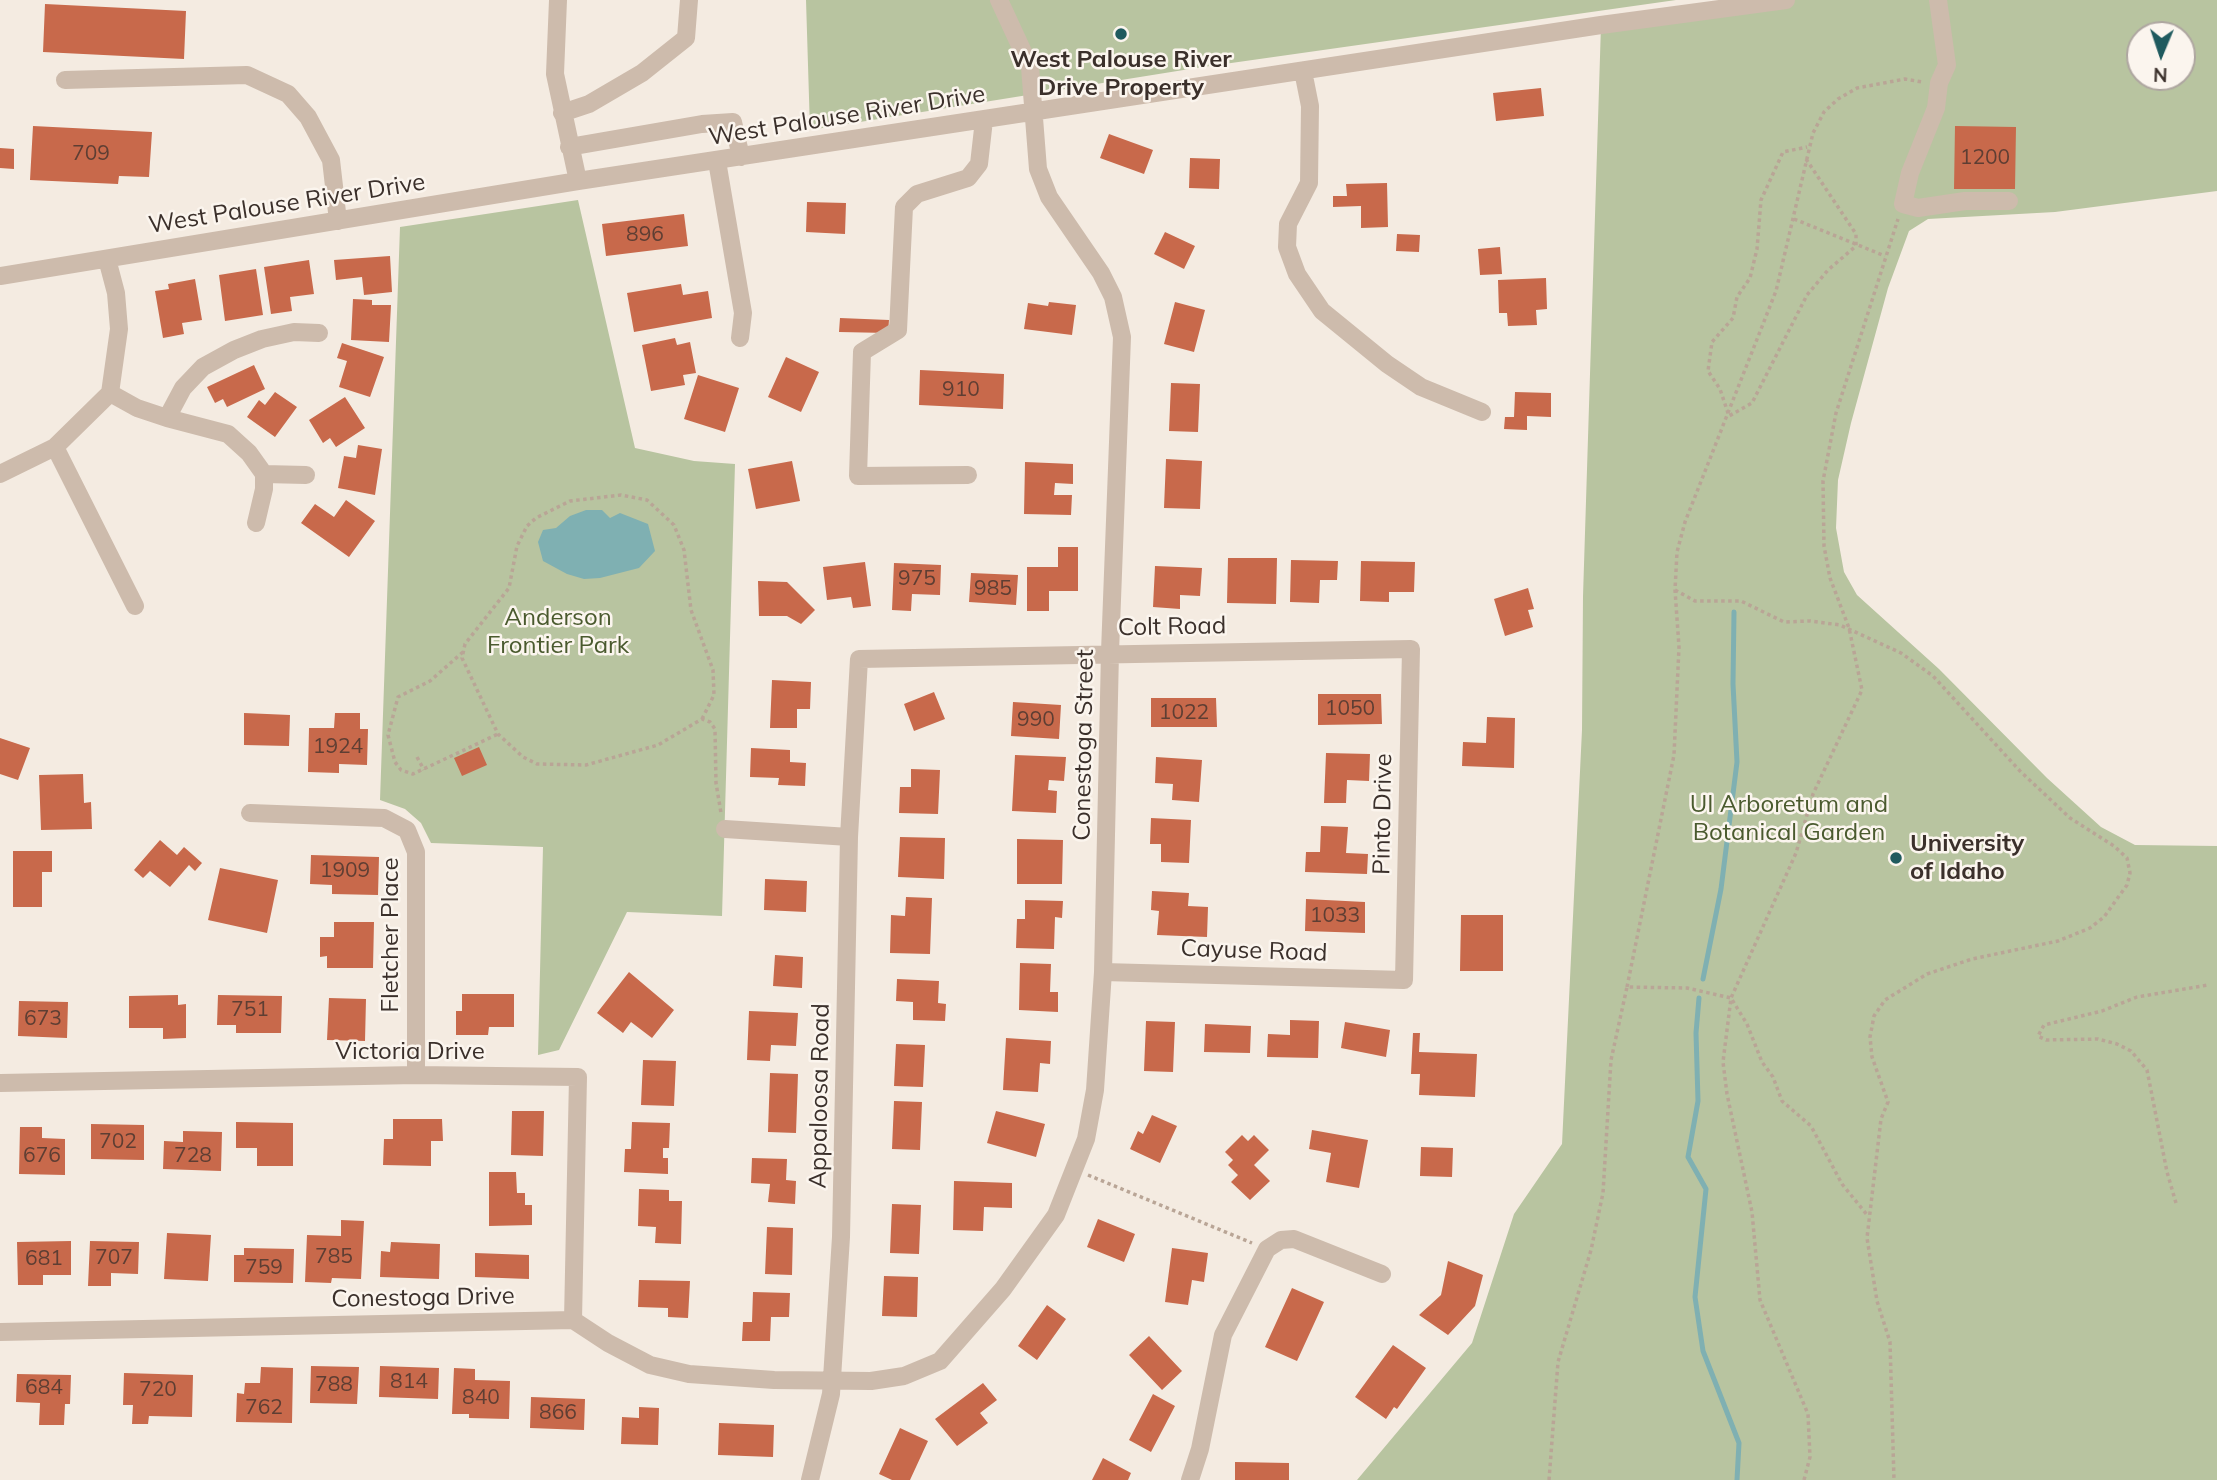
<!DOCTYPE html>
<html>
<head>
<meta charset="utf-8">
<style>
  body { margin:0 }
  #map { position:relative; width:2217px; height:1480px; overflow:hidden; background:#f4ebe1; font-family:Mulish,sans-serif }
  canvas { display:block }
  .north { position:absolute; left:2126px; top:21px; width:70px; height:70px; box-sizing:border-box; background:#fbf5ee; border:2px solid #aea6a0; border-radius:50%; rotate:182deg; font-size:19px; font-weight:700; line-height:28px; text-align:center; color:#3b302b }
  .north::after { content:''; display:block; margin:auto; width:24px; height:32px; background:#1f5a5e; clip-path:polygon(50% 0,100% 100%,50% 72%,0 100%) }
</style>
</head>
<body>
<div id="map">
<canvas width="2217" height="1480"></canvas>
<div class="north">N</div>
</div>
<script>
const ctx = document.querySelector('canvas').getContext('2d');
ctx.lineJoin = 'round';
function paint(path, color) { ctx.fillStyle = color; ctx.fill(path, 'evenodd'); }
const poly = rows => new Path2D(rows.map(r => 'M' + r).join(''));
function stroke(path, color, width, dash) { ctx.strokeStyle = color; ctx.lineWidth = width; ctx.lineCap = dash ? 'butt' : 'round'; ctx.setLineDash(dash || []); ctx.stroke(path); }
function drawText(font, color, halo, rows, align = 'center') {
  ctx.font = font + ' Mulish,sans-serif'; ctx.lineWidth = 5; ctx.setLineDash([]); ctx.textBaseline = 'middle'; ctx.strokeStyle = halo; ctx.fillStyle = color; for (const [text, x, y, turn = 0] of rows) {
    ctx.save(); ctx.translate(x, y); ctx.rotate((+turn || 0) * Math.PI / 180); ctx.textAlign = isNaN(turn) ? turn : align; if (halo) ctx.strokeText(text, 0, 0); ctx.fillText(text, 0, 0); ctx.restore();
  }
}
const green = poly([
  [806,0,1676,0,1196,68,810,130],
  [1786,0,2217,0,2217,191,2055,212,1928,219,1909,231,1888,288,1851,423,1838,480,1836,528,1844,572,1857,595,1939,669,2047,778,2101,827,2135,845,2217,846,2217,1480,1357,1480,1472,1343,1514,1214,1562,1144,1582,730,1583,596,1601,25],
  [2140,35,2182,35,2182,77,2140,77],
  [578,200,635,448,694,461,735,464,722,916,627,912,559,1050,538,1055,543,847,431,843,421,823,405,809,380,800,400,227]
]);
const water = poly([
  [586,510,602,510,610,518,620,513,648,524,655,551,639,568,600,578,584,579,567,574,543,561,538,542,543,530,556,528,570,516]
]);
const stream = poly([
  [1703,979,1721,889,1737,762,1733,684,1734,612],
  [1699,998,1696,1033,1698,1101,1688,1157,1706,1189,1695,1297,1703,1351,1739,1443,1737,1480]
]);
const building = poly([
  [45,4,186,11,184,59,43,52],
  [1541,88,1544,116,1496,121,1493,93],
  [33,126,152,132,149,177,119,176,118,184,30,180],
  [1955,126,2016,127,2015,189,1954,189],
  [1109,134,1153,150,1144,174,1100,158],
  [0,148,14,149,14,169,0,168],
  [1190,158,1220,159,1219,189,1189,188],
  [1387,183,1388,227,1361,228,1361,206,1333,207,1333,196,1347,196,1346,184],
  [807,202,846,203,845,234,806,232],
  [684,214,688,246,606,256,602,224],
  [1165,232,1195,246,1184,269,1154,254],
  [1397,234,1420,235,1419,252,1396,251],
  [1500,247,1502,274,1480,275,1478,249],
  [390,256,392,292,364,295,362,277,336,280,334,260],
  [309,260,314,294,290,297,292,311,271,314,264,267],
  [256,269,263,315,225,321,219,275],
  [1546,278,1547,309,1536,310,1537,325,1508,326,1507,313,1499,313,1498,280],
  [195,279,202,320,182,323,184,334,163,338,155,291,169,289,168,284],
  [681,284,683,295,708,291,712,318,634,332,627,293],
  [353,299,372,300,372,305,391,305,389,342,351,340],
  [1049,302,1076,305,1072,335,1024,329,1028,303,1048,306],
  [1175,302,1205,310,1194,352,1164,344],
  [840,318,889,320,888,333,839,332],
  [675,338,677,345,690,342,696,373,683,375,685,385,651,391,642,345],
  [342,343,384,357,370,397,339,387,347,361,337,358],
  [786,357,819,372,801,412,768,397],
  [254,365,265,389,227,407,223,399,215,403,207,387],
  [920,370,1004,374,1003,409,919,405],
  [698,375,739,388,725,432,684,419],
  [1171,383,1200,384,1198,432,1169,431],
  [275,392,297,407,275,437,247,417,259,400,265,405],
  [1515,392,1551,393,1551,417,1527,416,1527,430,1504,429,1505,417,1514,417],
  [345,397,365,428,336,447,330,438,323,443,309,420],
  [358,445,382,449,375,495,338,488,344,456,356,458],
  [1166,459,1202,461,1200,509,1164,508],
  [792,461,800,501,756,509,748,469],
  [1025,462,1073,464,1073,484,1055,483,1054,495,1072,495,1071,515,1024,514],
  [346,500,375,521,349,557,301,523,315,504,334,517],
  [1058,547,1078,547,1078,591,1049,591,1049,611,1027,611,1027,567,1058,567],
  [1228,558,1277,558,1276,604,1227,603],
  [1291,560,1338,561,1337,580,1320,580,1319,603,1290,602],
  [1361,561,1415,562,1414,592,1389,592,1389,602,1360,601],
  [865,562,871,606,853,608,851,597,827,600,823,567],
  [894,563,941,565,940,595,912,594,911,611,892,610],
  [1155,566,1202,568,1200,596,1180,595,1180,609,1153,607],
  [971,573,1018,575,1016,605,969,602],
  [758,581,787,582,815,610,801,624,787,616,759,616],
  [1528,588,1534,609,1528,610,1533,627,1505,636,1494,599],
  [772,680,811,682,810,709,797,709,797,728,770,728],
  [934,692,945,719,914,731,904,704],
  [1318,694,1381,694,1382,724,1318,725],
  [1151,698,1216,698,1217,727,1151,727],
  [1013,702,1061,705,1059,739,1011,736],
  [244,713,290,715,289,746,244,745],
  [335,713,360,713,360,729,368,729,367,765,339,764,339,773,308,772,309,728,334,728],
  [1487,717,1515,718,1514,768,1462,766,1463,742,1486,743],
  [0,738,30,748,18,780,0,774],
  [479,747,487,765,462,776,454,758],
  [751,748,790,750,790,762,806,763,805,786,778,785,779,778,750,777],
  [1326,753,1370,754,1369,781,1347,780,1346,803,1324,803],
  [1015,755,1066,757,1064,781,1049,780,1048,790,1057,791,1056,813,1012,811],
  [1156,757,1202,760,1199,802,1172,800,1173,784,1155,783],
  [911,769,940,770,938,814,899,813,900,787,911,787],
  [83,774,84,803,91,802,92,829,41,830,39,775],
  [1151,818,1191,820,1189,863,1161,862,1161,844,1150,844],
  [1321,826,1348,827,1346,853,1368,854,1367,874,1305,872,1306,852,1320,852],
  [900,837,945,838,944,879,898,877],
  [1017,839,1063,840,1062,884,1017,884],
  [160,840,177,855,184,847,202,863,195,871,189,865,170,887,150,871,143,878,134,870],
  [13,851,52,851,52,872,42,872,42,907,13,907],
  [311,855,379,857,378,895,332,894,332,885,310,884],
  [220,868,278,880,267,933,208,920],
  [765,879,807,881,806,912,764,910],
  [1152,891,1189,893,1188,906,1208,907,1207,937,1157,935,1159,911,1151,910],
  [906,897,932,898,930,954,890,953,891,915,905,916],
  [1306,899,1365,902,1365,933,1305,931],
  [1025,900,1063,901,1062,918,1055,917,1054,949,1016,948,1017,919,1025,919],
  [1461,915,1503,915,1503,971,1460,971],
  [334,922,374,922,373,968,327,968,327,956,320,957,320,937,334,937],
  [775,955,803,957,802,988,773,986],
  [1020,963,1051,964,1050,992,1058,992,1058,1012,1019,1010],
  [629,972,674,1010,652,1038,631,1022,623,1033,597,1013],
  [897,979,939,981,938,1003,946,1004,945,1021,913,1020,913,1002,896,1001],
  [462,994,514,994,514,1027,489,1027,488,1035,456,1035,456,1011,462,1011],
  [178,995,178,1005,186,1004,186,1038,163,1039,163,1028,129,1028,129,996],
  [218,995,282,996,281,1033,236,1033,236,1025,217,1025],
  [329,998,366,999,365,1041,327,1040],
  [19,1001,68,1002,67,1038,18,1036],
  [749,1011,798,1013,796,1046,771,1045,770,1061,747,1060],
  [1290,1020,1319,1021,1318,1058,1267,1057,1268,1034,1290,1035],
  [1146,1021,1175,1022,1173,1072,1144,1071],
  [1345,1022,1390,1030,1386,1057,1341,1048],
  [1205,1024,1251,1026,1250,1053,1204,1052],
  [1413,1033,1420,1033,1419,1052,1477,1054,1475,1097,1419,1095,1420,1074,1411,1074],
  [1006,1038,1051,1041,1050,1064,1040,1063,1038,1092,1003,1090],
  [896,1044,925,1045,923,1087,894,1086],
  [643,1060,676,1061,674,1106,641,1105],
  [770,1073,798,1074,796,1133,768,1132],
  [894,1101,922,1102,920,1150,892,1149],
  [512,1111,544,1111,543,1156,511,1155],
  [996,1111,1045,1124,1036,1157,987,1143],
  [1152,1115,1177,1126,1160,1163,1130,1149,1138,1131,1143,1134],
  [393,1119,442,1119,443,1141,431,1141,431,1166,383,1165,384,1139,393,1139],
  [236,1122,293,1123,293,1166,257,1166,257,1148,236,1148],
  [632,1122,670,1123,669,1148,663,1148,663,1158,668,1158,668,1174,624,1172,625,1149,631,1149],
  [91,1124,144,1125,144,1160,91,1159],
  [20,1127,42,1127,42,1138,65,1139,65,1175,19,1174],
  [1312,1130,1368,1140,1359,1188,1326,1182,1331,1153,1309,1149],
  [183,1131,222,1132,221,1171,163,1169,164,1141,183,1142],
  [1242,1135,1248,1141,1254,1135,1269,1150,1254,1165,1270,1181,1250,1200,1231,1182,1238,1175,1228,1165,1233,1160,1225,1152],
  [1421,1147,1453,1148,1452,1177,1420,1176],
  [752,1158,787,1159,786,1180,796,1181,795,1204,768,1202,770,1184,751,1183],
  [489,1172,516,1172,517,1193,525,1193,525,1205,532,1205,532,1225,489,1226],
  [954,1181,1012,1183,1012,1208,984,1207,983,1231,953,1230],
  [639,1189,669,1190,669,1201,682,1201,681,1244,655,1243,656,1227,638,1226],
  [892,1204,921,1205,919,1254,890,1253],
  [1098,1219,1135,1234,1124,1262,1087,1247],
  [341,1220,364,1221,361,1279,332,1278,331,1283,305,1282,307,1235,341,1236],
  [767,1227,793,1228,792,1275,765,1274],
  [167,1233,211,1235,208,1281,164,1279],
  [71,1241,71,1275,43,1275,43,1285,18,1285,17,1242],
  [90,1241,139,1242,138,1274,111,1273,111,1286,88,1286],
  [391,1242,440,1244,439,1279,380,1277,381,1251,390,1252],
  [244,1248,294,1249,293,1283,234,1282,234,1255,244,1255],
  [1172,1248,1208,1253,1204,1282,1192,1280,1188,1305,1165,1302],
  [475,1253,529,1255,529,1279,475,1277],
  [1448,1261,1483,1275,1475,1306,1448,1335,1419,1315,1441,1295],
  [884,1276,918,1277,917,1317,882,1316],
  [639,1280,690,1281,688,1318,668,1317,668,1308,638,1307],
  [1292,1288,1324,1302,1297,1361,1265,1347],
  [753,1292,790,1293,789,1317,771,1317,770,1341,742,1341,743,1322,752,1322],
  [1047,1305,1066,1319,1037,1360,1018,1346],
  [1149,1336,1182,1371,1162,1390,1129,1355],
  [1393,1345,1426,1368,1397,1409,1394,1407,1386,1419,1355,1397],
  [311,1366,359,1367,357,1404,310,1403],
  [380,1366,439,1368,438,1399,379,1397],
  [261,1367,293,1368,292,1423,236,1422,237,1393,244,1394,245,1383,260,1383],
  [454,1368,475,1369,475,1380,510,1381,509,1419,469,1418,469,1414,452,1414],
  [124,1373,193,1375,192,1417,149,1416,148,1424,132,1424,133,1405,123,1405],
  [17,1374,71,1375,70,1404,65,1404,64,1425,39,1425,40,1403,16,1402],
  [983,1383,997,1400,980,1413,988,1423,957,1446,935,1419],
  [1153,1394,1175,1406,1151,1452,1129,1440],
  [531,1397,585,1399,584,1430,530,1428],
  [639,1407,659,1408,658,1445,621,1444,622,1417,639,1418],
  [719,1423,774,1425,773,1457,718,1455],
  [900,1428,928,1441,910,1480,892,1480,879,1474],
  [1103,1458,1131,1473,1128,1480,1092,1480],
  [1235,1462,1289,1463,1289,1480,1235,1480]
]);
const path = poly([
  [1806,159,1856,234,1856,246,1828,270,1807,295,1752,403,1729,416,1720,389,1708,371,1712,342,1733,318,1737,297,1750,278,1757,249,1761,200,1783,152,1807,147],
  [1794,219,1885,256],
  [1675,590,1695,601,1741,601,1784,622,1810,621,1840,625,1901,653,1933,676,2020,771,2070,818,2114,846,2127,858,2130,873,2127,885,2104,917,2090,928,2058,941,1972,959,1927,974,1885,1000,1874,1016,1870,1037,1872,1057,1888,1102,1881,1119,1867,1238,1877,1301,1890,1342,1894,1480],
  [463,652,430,681,398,697,388,735,395,762,401,770,413,774,498,734],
  [702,719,714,695,713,670,691,610,684,550,674,525,647,500,621,495,570,501,536,518,527,526,517,546,509,588,465,644,462,658,498,734,523,757,537,764,586,765,658,745,702,719,710,722,715,729,716,783,721,813],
  [417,757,424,770],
  [1627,987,1674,755,1679,647,1675,590,1677,552,1685,522,1776,291,1813,133,1824,112,1838,99,1857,88,1905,79,1922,82],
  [1088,1175,1252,1243],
  [2176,1203,2167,1172,2147,1070,2131,1051,2117,1044,2098,1039,2046,1040,2038,1036,2044,1025,2102,1011,2137,997,2208,985],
  [1549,1480,1558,1362,1591,1250,1603,1193,1611,1060,1627,987,1687,988,1731,998,1747,1024,1762,1062,1773,1077,1782,1101,1811,1126,1842,1184,1868,1216],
  [1804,1480,1810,1457,1808,1414,1760,1300,1752,1212,1727,1094,1723,1062,1731,998,1796,853,1813,794,1862,690,1849,628,1830,578,1824,546,1823,481,1836,413,1898,219]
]);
const minor = poly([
  [558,0,555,74,578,181],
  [1938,0,1947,65,1939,83,1936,108,1910,173,1903,204,1918,208,1965,201,2009,201],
  [1303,71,1310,106,1309,183,1288,224,1287,247,1297,274,1322,311,1387,364,1421,387,1482,412],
  [65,80,247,75,288,94,308,117,331,160,338,221],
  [562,113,589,104,642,73,686,38,689,0],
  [569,147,702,124,733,122,741,157],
  [717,161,743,313,740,338],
  [0,276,578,181,1601,25,1786,0],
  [110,393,137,408,167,418,228,434,249,453,264,474,264,489,256,523],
  [167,418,183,388,203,367,234,350,262,339,294,332,319,333],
  [55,447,135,606],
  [0,474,55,447,110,393,119,329,116,293,107,259],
  [264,474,306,475],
  [968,475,858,476,862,352,898,330,904,207,917,194,968,178,979,164,984,120],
  [250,813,384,818,407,830,416,852,416,1075],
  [725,829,849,837],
  [0,1083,416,1075,578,1077,573,1320],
  [0,1332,573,1320,608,1343,650,1365,689,1374,774,1380,871,1381,904,1376,940,1361,1003,1289,1056,1215,1086,1139,1095,1090,1103,972,1110,652,1122,337,1113,297,1101,273,1049,197,1038,169,1030,67,999,0],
  [810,1480,831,1394,841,1237,849,837,859,659,1411,649,1404,980,1103,972],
  [1190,1480,1200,1449,1223,1335,1267,1249,1281,1240,1294,1239,1382,1274]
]);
const markers = [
  [1121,34,7,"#1f5a5e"],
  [1896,858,7,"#1f5a5e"]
];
const numberNames = [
  ["709",91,154],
  ["1200",1985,158],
  ["896",645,235],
  ["910",961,390],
  ["975",917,579],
  ["985",993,589],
  ["1050",1350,709],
  ["1022",1184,713],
  ["990",1036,720],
  ["1924",338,747],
  ["1909",345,871],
  ["1033",1335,916],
  ["751",250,1010],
  ["673",43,1019],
  ["702",118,1142],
  ["676",42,1156],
  ["728",193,1156],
  ["785",334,1257],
  ["707",114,1258],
  ["681",44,1259],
  ["759",264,1268],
  ["814",409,1382],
  ["788",334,1385],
  ["684",44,1388],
  ["720",158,1390],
  ["840",481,1398],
  ["762",264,1408],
  ["866",558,1413]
];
const poiNames = [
  ["West Palouse River",1121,60],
  ["Drive Property",1121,88],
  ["University",1910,844,"left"],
  ["of Idaho",1910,872,"left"]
];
const streetNames = [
  ["West Palouse River Drive",847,116,-9],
  ["West Palouse River Drive",287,204,-9],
  ["Colt Road",1172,627,-1],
  ["Conestoga Street",1084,745,-89],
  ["Pinto Drive",1383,814,-89],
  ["Fletcher Place",391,935,-90],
  ["Cayuse Road",1254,951,2],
  ["Victoria Drive",410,1052],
  ["Appaloosa Road",820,1096,-89],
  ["Conestoga Drive",423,1298,-1]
];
const parkNames = [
  ["Anderson",558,618],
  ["Frontier Park",558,646],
  ["UI Arboretum and",1789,805],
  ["Botanical Garden",1789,833]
];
paint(green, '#b8c4a0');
paint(water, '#7fb0b2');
stroke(stream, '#7fb0b2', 5);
paint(building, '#c8694b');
stroke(path, '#b9a596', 3.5, [3.5, 3.5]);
stroke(minor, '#cdbbac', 18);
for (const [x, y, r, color] of markers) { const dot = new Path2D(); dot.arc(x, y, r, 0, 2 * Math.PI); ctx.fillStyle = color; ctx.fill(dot); stroke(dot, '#fbf5ee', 2.5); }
drawText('21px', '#5e3e33', null, numberNames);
drawText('bold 24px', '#3b302b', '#fbf5ee', poiNames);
drawText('24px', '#3b302b', '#fbf5ee', streetNames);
drawText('24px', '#4a5a2e', '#fbf5ee', parkNames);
</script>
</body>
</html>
